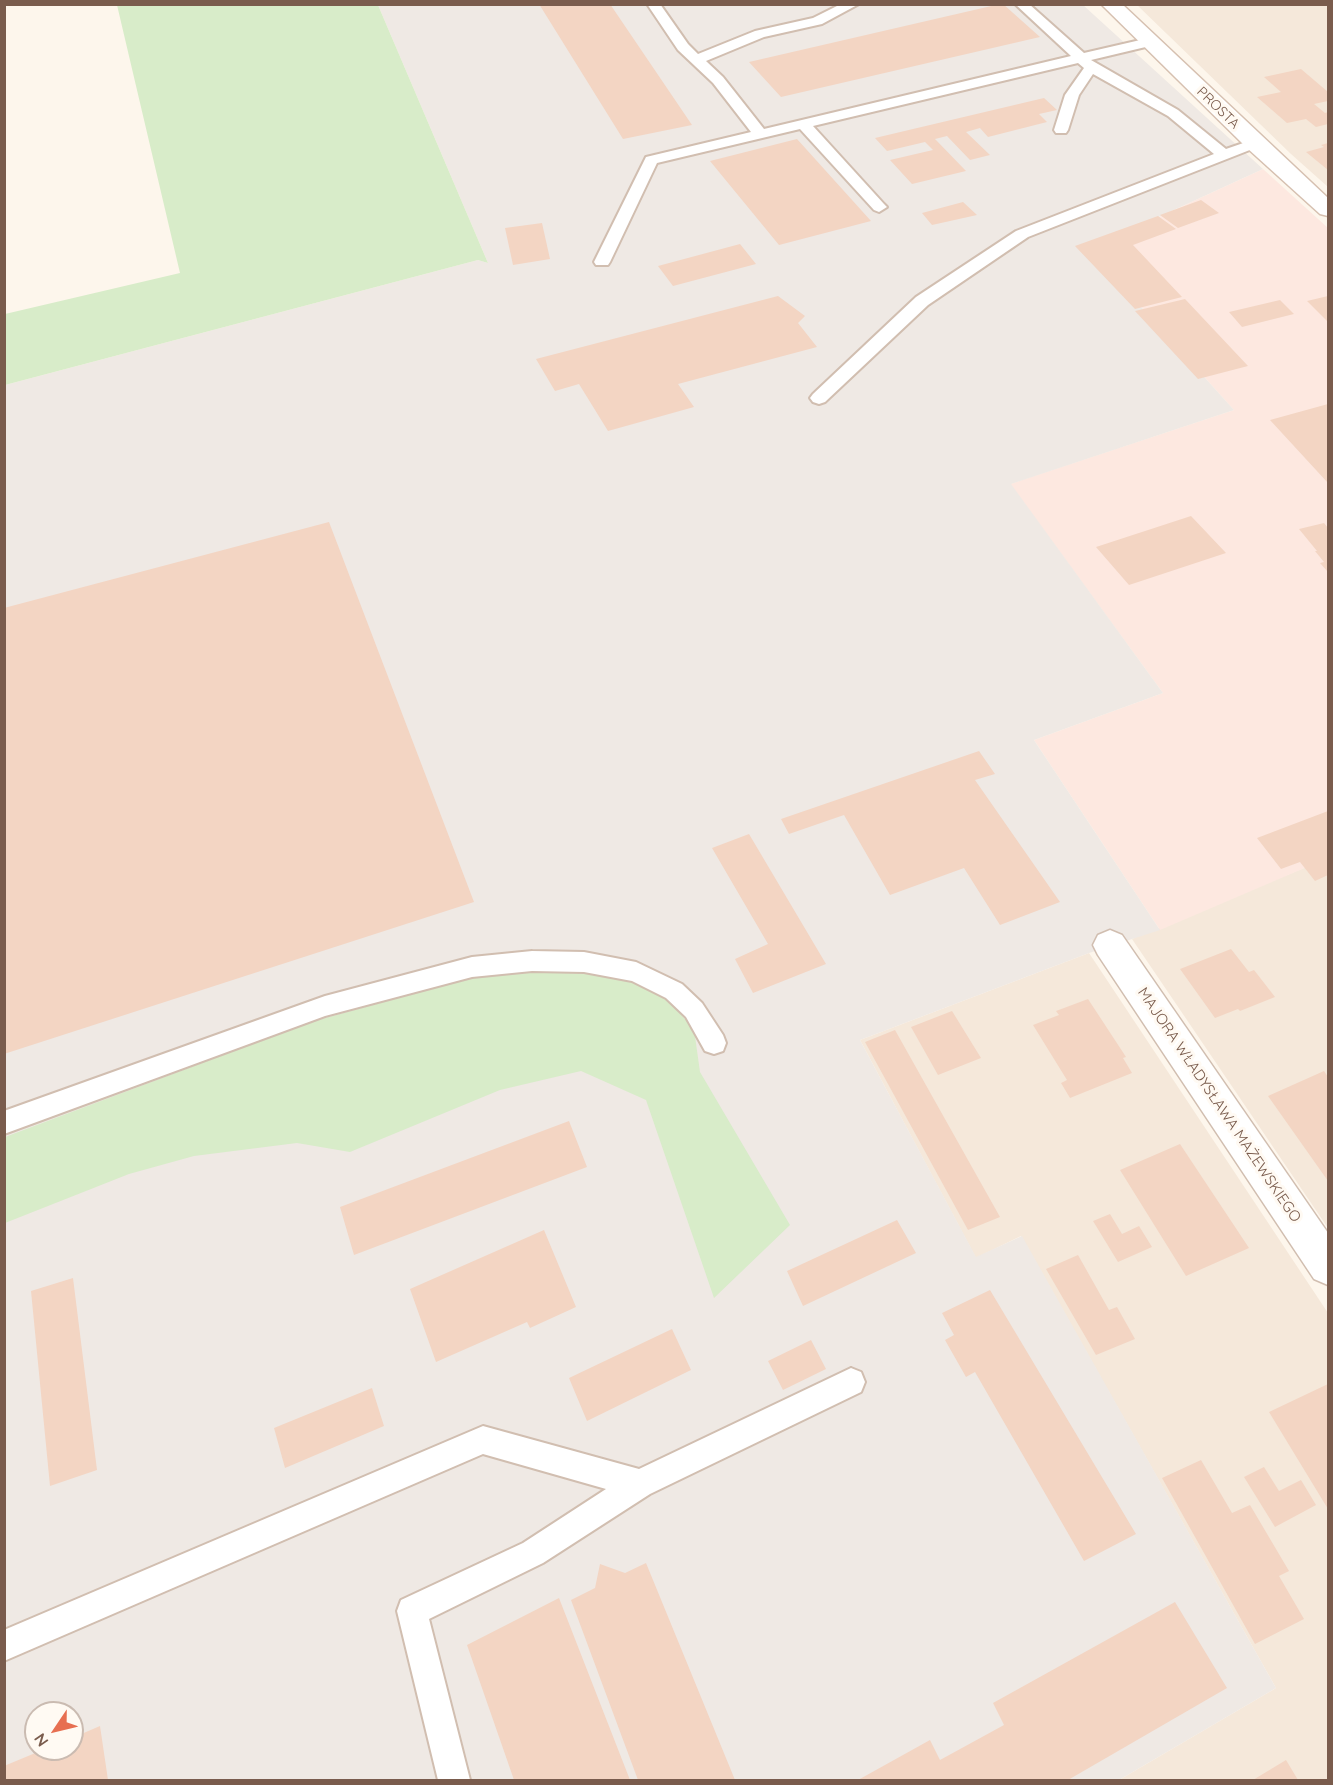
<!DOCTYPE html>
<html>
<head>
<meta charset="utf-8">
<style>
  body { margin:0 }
  #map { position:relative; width:1333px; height:1785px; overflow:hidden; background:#fdf6ec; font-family:Quicksand,sans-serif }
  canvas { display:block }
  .frame { position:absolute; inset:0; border:6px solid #7a5c4d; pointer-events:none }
  .north { position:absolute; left:24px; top:1701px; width:60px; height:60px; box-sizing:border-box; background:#fffaf3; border:2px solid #cabbb1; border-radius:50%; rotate:235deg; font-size:16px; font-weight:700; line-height:24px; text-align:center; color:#7a5c4d }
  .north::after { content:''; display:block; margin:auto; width:21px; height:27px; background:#e76f51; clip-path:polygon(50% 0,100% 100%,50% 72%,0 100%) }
</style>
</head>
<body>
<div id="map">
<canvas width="1333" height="1785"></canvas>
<div class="frame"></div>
<div class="north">N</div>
</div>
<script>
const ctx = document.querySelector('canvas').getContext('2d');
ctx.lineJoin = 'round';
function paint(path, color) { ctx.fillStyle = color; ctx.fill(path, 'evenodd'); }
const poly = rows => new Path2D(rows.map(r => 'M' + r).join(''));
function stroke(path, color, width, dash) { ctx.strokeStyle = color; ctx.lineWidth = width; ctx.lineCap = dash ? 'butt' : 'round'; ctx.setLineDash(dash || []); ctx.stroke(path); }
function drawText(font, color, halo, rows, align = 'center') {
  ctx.font = font + ' Quicksand,sans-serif'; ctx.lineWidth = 6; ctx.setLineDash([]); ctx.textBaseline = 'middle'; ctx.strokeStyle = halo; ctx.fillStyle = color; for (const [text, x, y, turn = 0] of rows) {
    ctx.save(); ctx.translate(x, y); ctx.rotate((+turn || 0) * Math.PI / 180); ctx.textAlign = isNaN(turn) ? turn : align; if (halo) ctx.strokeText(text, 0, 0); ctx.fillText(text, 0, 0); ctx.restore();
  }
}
const residential = poly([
  [1137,5,1328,5,1328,187,1291,154],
  [1328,858,1328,1228,1132,939],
  [1089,953,1328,1313,1328,1780,1119,1780,1276,1688,1021,1236,976,1258,860,1040]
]);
const commercial = poly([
  [1263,169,1328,228,1328,858,1160,930,1034,740,1163,693,1010,484,1234,410,1089,249]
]);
const industrial = poly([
  [378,5,1083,5,1263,169,1089,249,1234,410,1011,484,1163,693,1034,740,1160,930,1089,953,860,1040,976,1257,1022,1236,1276,1688,1119,1780,5,1780,5,385,478,260,488,263],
  [36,1713,72,1713,72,1749,36,1749]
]);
const green = poly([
  [117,5,378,5,488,263,478,260,5,385,5,314,180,273],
  [555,961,644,984,666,998,694,1029,700,1072,790,1225,714,1298,646,1100,581,1071,500,1090,350,1152,297,1143,194,1156,129,1174,5,1223,5,1137,311,1022,466,979]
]);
const building = poly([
  [539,4,610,4,692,125,623,139],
  [1000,4,1003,4,1040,37,781,97,749,62],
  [1301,69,1328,92,1328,101,1314,104,1325,113,1328,112,1328,124,1316,127,1306,119,1287,123,1257,97,1281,92,1264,77],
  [1044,98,1057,110,1039,114,1047,122,988,137,980,128,966,132,990,155,970,160,947,136,935,139,966,171,912,184,890,160,933,150,925,142,887,151,875,138],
  [797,139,871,221,779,245,710,161],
  [1328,143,1328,170,1306,152,1324,147,1321,145],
  [1201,200,1219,213,1178,228,1160,215],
  [963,202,977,215,932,225,922,213],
  [1158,216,1176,229,1133,245,1182,297,1135,309,1075,246],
  [542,223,550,259,513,265,505,228],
  [740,244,756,264,673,286,658,266],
  [778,296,805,316,798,323,817,347,678,384,694,407,608,431,579,384,555,391,536,359],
  [1328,296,1328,322,1307,301],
  [1185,299,1248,366,1198,379,1135,311],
  [1280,300,1294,314,1242,327,1229,312],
  [1328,404,1328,483,1270,420],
  [1191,516,1226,553,1129,585,1096,547],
  [329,522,474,902,4,1054,4,608],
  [1324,523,1328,528,1328,572,1320,563,1324,562,1315,551,1317,551,1299,529],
  [979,751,995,774,975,780,1060,902,1000,925,964,868,890,895,844,815,789,834,781,819],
  [1328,811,1328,875,1315,881,1300,862,1281,869,1257,838],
  [749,834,826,964,753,993,735,959,768,944,712,848],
  [1231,949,1249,972,1254,970,1275,997,1240,1011,1238,1009,1215,1018,1180,969],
  [1088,999,1126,1057,1123,1058,1132,1073,1070,1098,1061,1083,1067,1080,1033,1025,1059,1015,1056,1011],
  [952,1011,981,1058,938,1075,911,1027],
  [895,1030,1000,1217,968,1230,865,1042],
  [1324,1071,1328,1077,1328,1181,1268,1096],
  [569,1121,587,1167,354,1255,340,1207],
  [1180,1144,1249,1248,1186,1276,1120,1170],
  [1110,1214,1122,1234,1139,1226,1152,1247,1118,1262,1093,1221],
  [897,1220,916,1253,803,1306,787,1271],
  [544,1230,576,1307,530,1328,527,1322,436,1362,410,1289],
  [1078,1255,1109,1310,1117,1307,1135,1339,1096,1355,1046,1269],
  [73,1278,97,1470,50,1486,31,1291],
  [990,1290,1136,1534,1084,1561,975,1372,966,1377,945,1340,954,1335,942,1313],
  [672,1329,691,1370,587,1421,569,1378],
  [811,1340,826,1369,783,1390,768,1361],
  [1328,1384,1328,1509,1269,1412],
  [372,1388,384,1426,285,1468,274,1428],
  [1201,1460,1232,1513,1250,1505,1289,1571,1279,1576,1304,1619,1255,1644,1162,1478],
  [1264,1467,1279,1491,1301,1480,1316,1505,1275,1527,1244,1477],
  [646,1563,735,1780,638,1780,571,1600,595,1588,600,1564,625,1573],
  [559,1598,630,1780,514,1780,467,1645],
  [1175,1602,1227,1688,1068,1780,858,1780,930,1740,940,1760,1004,1725,993,1703],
  [100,1726,108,1780,4,1780,4,1766,45,1749,72,1749,72,1738],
  [1286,1760,1298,1780,1253,1780]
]);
const lane = poly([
  [647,4,660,4,688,44,698,54,755,31,813,18,841,4,859,4,822,24,764,37,706,61,723,77,764,129,1071,56,1015,4,1029,4,1084,53,1149,38,1154,39,1156,42,1154,45,1091,60,1178,110,1226,149,1255,139,1262,143,1260,146,1028,237,928,305,825,402,819,404,813,402,810,398,813,394,916,297,1016,231,1214,154,1168,116,1093,74,1079,95,1068,130,1066,133,1056,133,1054,130,1065,95,1084,68,1078,63,813,126,884,204,887,207,879,212,874,210,800,129,657,163,610,262,608,265,596,265,594,262,646,157,751,132,713,83,678,50,647,4],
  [532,951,584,952,636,962,682,984,702,1003,723,1035,726,1043,723,1051,714,1054,705,1051,686,1017,666,998,632,981,584,972,532,971,472,977,325,1016,4,1134,4,1111,325,996,472,957,532,951],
  [851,1368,861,1372,865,1382,861,1392,650,1494,543,1563,429,1619,470,1780,438,1780,397,1611,401,1600,523,1543,606,1489,483,1454,4,1661,4,1630,483,1426,639,1469,851,1368]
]);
const street = poly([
  [1110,930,1122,935,1328,1233,1328,1285,1314,1279,1098,955,1093,945,1098,935,1110,930]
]);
const secondary = poly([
  [1101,4,1122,4,1328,198,1328,216,1320,214,1247,148,1101,4]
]);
const farStreetnames = [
  ["PROSTA",1218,108,44]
];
const streetNames = [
  ["MAJORA WŁADYSŁAWA MAŻEWSKIEGO",1219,1105,56]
];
paint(residential, '#f5e8da');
paint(commercial, '#fde8e0');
paint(industrial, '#efe9e4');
paint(green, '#d8ecc9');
paint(building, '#f3d5c3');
stroke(lane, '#d1beb0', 4);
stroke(street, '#d1beb0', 3);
stroke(secondary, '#d6c0b0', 3);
paint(lane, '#fff');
paint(street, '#fff');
paint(secondary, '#fff');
drawText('14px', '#7a5c4d', '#fffaf3', farStreetnames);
drawText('15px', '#7a5c4d', '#fffaf3', streetNames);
</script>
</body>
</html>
